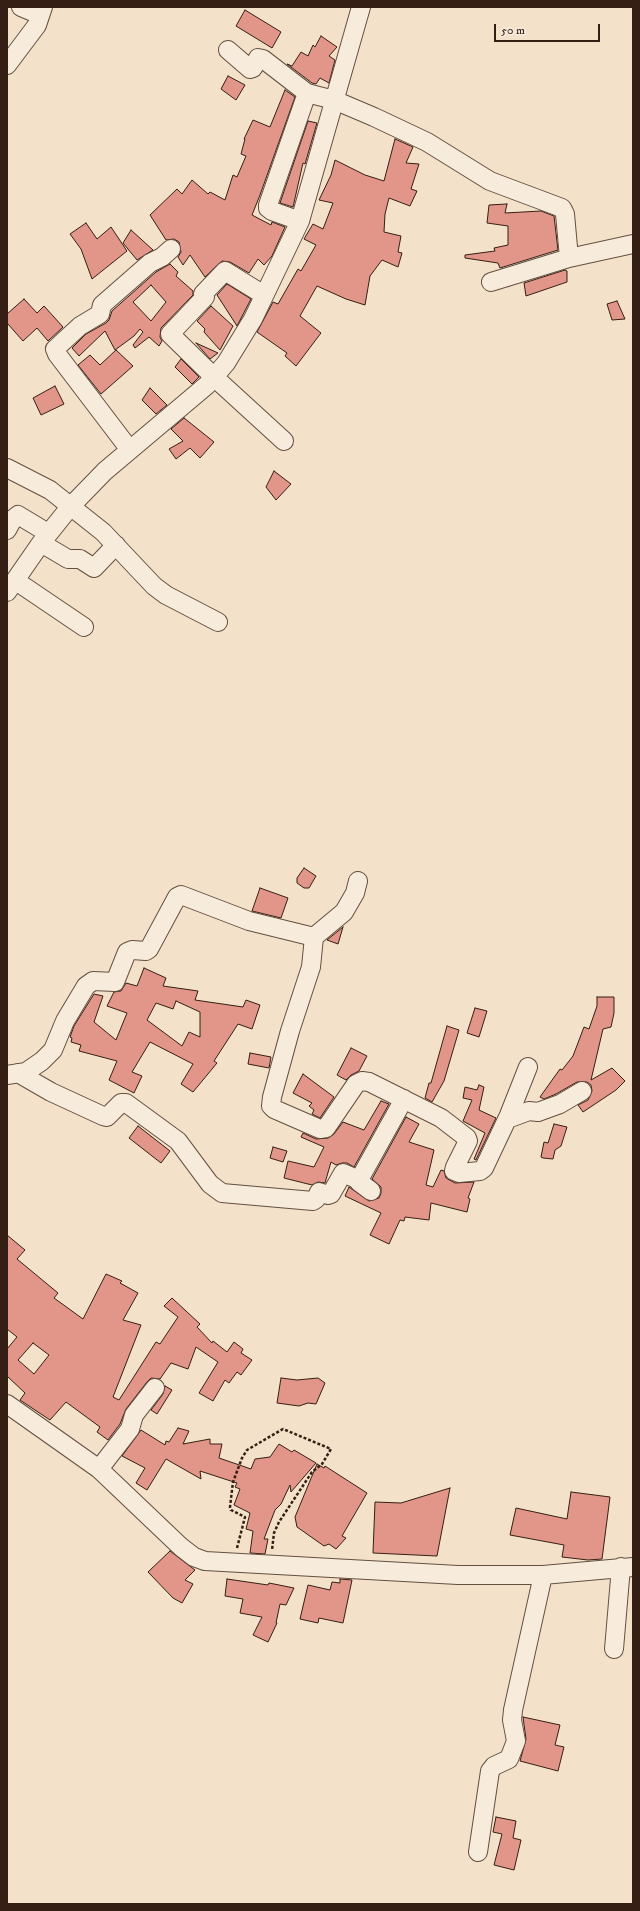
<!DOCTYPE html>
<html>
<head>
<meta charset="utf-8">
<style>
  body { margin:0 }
  #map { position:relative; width:640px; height:1911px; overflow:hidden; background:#f3e2c9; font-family:"IM FELL DW Pica",serif }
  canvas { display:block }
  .frame { position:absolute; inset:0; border:8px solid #351e13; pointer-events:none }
  .scale { position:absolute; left:494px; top:24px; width:106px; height:18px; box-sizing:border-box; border:2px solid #351e13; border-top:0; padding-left:5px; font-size:12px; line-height:14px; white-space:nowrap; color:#351e13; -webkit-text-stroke:3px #f7ecdc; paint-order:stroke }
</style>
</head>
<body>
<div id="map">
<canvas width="640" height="1911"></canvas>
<div class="frame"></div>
<div class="scale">50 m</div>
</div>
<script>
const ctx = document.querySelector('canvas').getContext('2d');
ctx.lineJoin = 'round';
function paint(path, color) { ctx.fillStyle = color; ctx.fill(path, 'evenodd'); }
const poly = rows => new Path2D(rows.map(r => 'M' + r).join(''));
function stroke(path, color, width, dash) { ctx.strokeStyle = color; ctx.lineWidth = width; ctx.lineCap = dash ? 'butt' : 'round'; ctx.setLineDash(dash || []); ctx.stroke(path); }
const building = poly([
  [245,10,281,32,272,48,236,26,245,10],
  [321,36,337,47,329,56,335,60,329,83,320,78,316,84,312,83,287,64,292,66,301,52,308,56,313,45,315,47,321,36],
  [228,76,245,85,236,100,221,89,228,76],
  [285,90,295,97,260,195,252,215,271,225,272,222,285,227,272,256,264,265,258,259,249,273,230,262,222,261,205,277,190,255,183,265,178,257,181,252,179,242,174,239,166,240,150,215,177,189,182,194,192,180,208,194,210,192,225,200,233,175,237,177,246,156,241,154,245,139,244,139,253,120,270,127,285,90],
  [308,121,317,123,305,164,303,163,293,207,280,203,308,121],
  [395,139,413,147,406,163,419,164,411,189,417,191,410,206,389,198,385,214,384,232,401,236,398,252,402,253,398,267,382,260,370,276,365,305,346,299,317,286,300,316,321,333,296,366,285,356,287,353,257,332,273,302,278,304,298,269,301,271,316,245,304,239,313,224,323,229,333,203,319,200,331,175,335,160,365,175,384,181,395,139],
  [507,204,505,213,541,211,554,216,558,250,500,268,498,263,465,258,465,255,495,251,494,248,508,245,508,226,487,223,489,205,507,204],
  [86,223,97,239,111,227,127,251,92,279,81,249,70,234,86,223],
  [131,230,153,250,137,260,123,243,131,230],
  [170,264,178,272,176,276,193,291,193,295,161,328,160,337,162,341,159,346,149,337,135,348,133,345,143,332,140,329,134,336,115,350,105,331,79,356,72,348,86,334,106,323,109,320,112,311,156,272,170,264],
  [151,285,166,302,151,321,133,302,151,285],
  [565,270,567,271,567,282,526,296,524,283,565,270],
  [227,284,251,299,237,326,217,295,227,284],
  [24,299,37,313,44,306,63,327,48,341,37,328,23,341,7,323,7,314,24,299],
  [617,301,625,319,612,320,607,304,617,301],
  [211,306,233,326,220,350,204,332,205,329,197,321,211,306],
  [196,343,218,353,210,359,196,343],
  [116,350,133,366,101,394,78,365,90,355,100,365,116,350],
  [181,359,199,377,192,384,175,367,181,359],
  [55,386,64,404,41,415,33,398,55,386],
  [150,388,167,405,156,414,142,400,150,388],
  [184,418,214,442,200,458,190,448,176,459,169,449,183,441,171,429,184,418],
  [274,471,291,484,276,500,266,487,274,471],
  [304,868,316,876,309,888,304,888,297,883,297,878,304,868],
  [260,888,288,898,281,918,252,911,260,888],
  [343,927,338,944,327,940,343,927],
  [144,968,166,978,163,986,198,991,195,1000,243,1007,246,1000,260,1005,252,1029,238,1024,214,1061,217,1063,193,1092,181,1084,193,1064,150,1042,132,1072,142,1076,134,1093,109,1080,117,1061,79,1051,81,1045,71,1042,72,1038,70,1037,74,1026,94,994,103,996,94,1022,116,1040,127,1013,107,1006,114,992,121,991,126,983,137,986,144,968],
  [176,1001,200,1012,200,1037,189,1032,182,1046,147,1020,156,1003,173,1009,176,1001],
  [597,997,614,997,614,1013,611,1027,603,1029,591,1080,612,1068,625,1081,616,1090,583,1112,578,1105,588,1100,592,1091,591,1085,587,1082,577,1082,556,1094,544,1099,540,1097,560,1069,562,1070,573,1056,584,1027,589,1029,597,1006,597,997],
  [475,1008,487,1011,479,1037,467,1033,475,1008],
  [447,1026,459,1030,444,1081,432,1102,425,1098,429,1083,431,1083,447,1026],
  [351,1048,367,1056,359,1071,351,1075,346,1080,337,1075,351,1048],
  [250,1053,271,1057,269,1068,248,1064,250,1053],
  [303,1074,334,1097,320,1118,312,1114,314,1110,309,1106,312,1103,293,1093,303,1074],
  [479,1085,484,1087,479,1110,496,1118,476,1160,474,1159,485,1133,463,1121,472,1100,463,1098,465,1087,477,1090,479,1085],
  [381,1101,389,1104,354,1167,347,1163,342,1163,336,1165,331,1162,325,1183,318,1182,312,1185,284,1178,288,1161,314,1167,324,1147,301,1137,303,1133,316,1139,328,1138,334,1134,343,1122,364,1130,381,1101],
  [406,1117,419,1124,409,1142,434,1150,426,1185,433,1187,441,1170,444,1171,446,1178,455,1183,474,1182,468,1198,470,1199,467,1212,431,1203,429,1220,405,1217,404,1221,400,1220,389,1244,370,1235,381,1213,345,1196,349,1187,369,1201,379,1198,381,1193,381,1187,372,1179,406,1117],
  [554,1124,567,1127,561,1146,555,1150,553,1159,543,1158,541,1157,544,1142,548,1143,554,1124],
  [138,1126,170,1151,161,1163,129,1138,138,1126],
  [273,1147,287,1151,283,1162,270,1158,273,1147],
  [7,1235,25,1250,17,1259,58,1293,54,1298,83,1319,106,1274,122,1281,120,1283,138,1293,123,1320,141,1325,113,1397,119,1400,156,1342,160,1344,178,1317,164,1306,172,1298,200,1324,197,1327,212,1343,213,1341,227,1352,234,1342,243,1349,241,1353,252,1360,241,1375,237,1372,229,1383,225,1380,213,1401,199,1393,218,1362,196,1347,188,1369,171,1363,160,1379,151,1378,147,1382,126,1409,120,1424,108,1440,97,1432,100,1427,66,1402,50,1420,20,1400,25,1393,7,1376,7,1349,17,1337,7,1329,7,1235],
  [33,1343,49,1355,34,1374,18,1360,33,1343],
  [281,1378,297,1380,318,1378,325,1383,316,1404,308,1403,299,1406,277,1403,281,1378],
  [165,1386,172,1390,157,1414,151,1410,163,1394,165,1386],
  [178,1428,189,1431,183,1444,210,1439,210,1444,222,1444,219,1458,251,1469,255,1459,270,1457,279,1444,292,1452,294,1450,316,1463,291,1492,290,1485,281,1504,275,1510,264,1539,268,1539,265,1554,250,1553,253,1531,246,1529,250,1513,234,1505,240,1489,235,1487,237,1483,200,1471,201,1479,166,1459,147,1490,136,1483,145,1468,122,1456,141,1430,165,1445,166,1441,169,1442,178,1428],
  [317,1464,324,1468,325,1466,367,1493,342,1536,346,1538,336,1549,329,1544,324,1546,297,1527,295,1517,317,1464],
  [450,1488,437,1556,373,1553,375,1502,401,1503,450,1488],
  [571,1492,610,1497,602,1559,588,1560,562,1557,564,1545,510,1535,516,1508,567,1519,571,1492],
  [170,1551,195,1570,185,1580,193,1584,182,1603,173,1598,148,1572,170,1551],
  [227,1579,268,1585,269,1583,294,1588,286,1605,280,1604,276,1623,277,1623,268,1642,253,1635,262,1617,240,1613,243,1599,225,1596,227,1579],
  [340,1579,352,1580,343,1623,319,1618,318,1623,300,1619,308,1585,330,1590,332,1582,340,1583,340,1579],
  [523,1717,560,1725,555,1745,564,1747,558,1771,520,1761,526,1739,523,1717],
  [496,1817,516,1821,513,1838,521,1840,514,1870,494,1865,502,1834,493,1832,496,1817]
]);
const path = poly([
  [237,1548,245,1517,231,1510,230,1507,233,1482,242,1458,247,1450,283,1429,331,1449,322,1464,312,1472,279,1522,274,1533,272,1550]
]);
const minor = poly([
  [21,7,40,15],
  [228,50,250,69,253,68,258,58,263,59,307,93,334,100,374,117,427,142,490,181,562,208,565,214,569,258],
  [7,65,37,25,43,7],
  [300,221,272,211,268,208,268,205,307,93],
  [491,282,569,258,633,244],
  [264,295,225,271,203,294,205,297,170,334,214,377,284,441],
  [130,450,57,354,55,349,80,326,100,314,102,305,150,263,162,257,171,249],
  [7,468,50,490,103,532,154,586,166,595,218,622],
  [7,530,13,519,18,515,48,533],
  [41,543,68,559,80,559,94,568,116,545],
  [16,581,84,627],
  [7,592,41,543,70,507,105,471,207,385,226,363,253,319,300,221,361,7],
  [314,937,344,912,355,893,358,881],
  [18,1073,51,1092,103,1116,107,1117,121,1103,126,1103,178,1141,210,1184,222,1193,313,1201,316,1199,319,1192,328,1195,331,1194,343,1173,359,1180],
  [7,1075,26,1072,42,1061,53,1050,65,1021,86,986,93,981,115,982,127,952,132,950,146,951,149,949,177,897,181,895,249,921,314,937,311,967,290,1031,272,1097,271,1106,274,1109,320,1129,326,1128,356,1084,362,1081,369,1082,441,1118,467,1138,468,1141,455,1167,454,1171,459,1173,480,1171,484,1168,509,1115,513,1117,529,1111,538,1112,560,1104,582,1091],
  [509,1115,528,1067],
  [371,1191,359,1182,359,1180,404,1099],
  [7,1404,99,1469,181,1547,194,1557,205,1561,458,1575,543,1575,633,1567],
  [99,1469,130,1429,134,1415,155,1388],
  [614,1649,621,1567],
  [478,1852,490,1771,494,1766,509,1759,516,1741,512,1720,513,1710,543,1575]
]);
paint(building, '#e29589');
stroke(building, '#351e13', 1);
stroke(minor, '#644f40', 20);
stroke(path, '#351e13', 2.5, [3, 2]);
stroke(minor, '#f7ecdc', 18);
</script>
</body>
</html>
